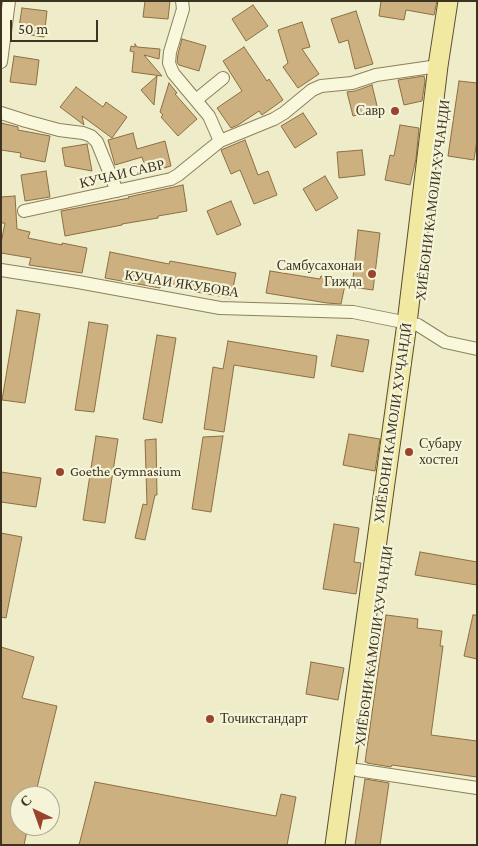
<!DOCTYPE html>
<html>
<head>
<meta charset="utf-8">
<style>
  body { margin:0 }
  #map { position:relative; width:478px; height:846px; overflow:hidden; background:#efecc9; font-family:"Crimson Pro",serif }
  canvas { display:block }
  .frame { position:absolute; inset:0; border:2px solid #3c3421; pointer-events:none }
  .north { position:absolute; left:10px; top:786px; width:50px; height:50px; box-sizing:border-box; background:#f6f4d8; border:1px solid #aca78f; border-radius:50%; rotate:318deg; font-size:14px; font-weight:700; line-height:20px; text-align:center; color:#3c3421 }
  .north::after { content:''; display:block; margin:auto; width:18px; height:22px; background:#9b432d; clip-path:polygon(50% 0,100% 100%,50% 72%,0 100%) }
  .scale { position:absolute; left:10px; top:20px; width:88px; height:22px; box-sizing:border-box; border:2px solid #3c3421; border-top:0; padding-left:6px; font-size:15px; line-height:18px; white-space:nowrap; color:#3c3421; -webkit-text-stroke:4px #f6f4d8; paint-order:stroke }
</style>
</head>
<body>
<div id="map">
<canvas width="478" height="846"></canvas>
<div class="frame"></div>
<div class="north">С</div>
<div class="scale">50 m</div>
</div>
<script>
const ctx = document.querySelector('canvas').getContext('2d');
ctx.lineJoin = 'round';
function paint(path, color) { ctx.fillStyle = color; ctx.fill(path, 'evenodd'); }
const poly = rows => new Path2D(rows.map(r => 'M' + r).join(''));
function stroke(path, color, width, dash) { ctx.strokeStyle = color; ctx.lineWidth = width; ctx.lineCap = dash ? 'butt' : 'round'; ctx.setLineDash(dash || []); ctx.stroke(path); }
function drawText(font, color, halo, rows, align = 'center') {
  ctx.font = font + ' "Crimson Pro",serif'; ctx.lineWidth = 4.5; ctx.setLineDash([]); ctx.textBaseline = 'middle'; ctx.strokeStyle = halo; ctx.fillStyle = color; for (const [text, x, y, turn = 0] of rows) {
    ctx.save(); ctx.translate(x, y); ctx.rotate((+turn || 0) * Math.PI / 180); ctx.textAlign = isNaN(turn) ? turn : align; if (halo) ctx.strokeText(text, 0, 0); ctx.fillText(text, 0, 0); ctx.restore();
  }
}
const building = poly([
  [145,1,170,1,168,19,143,17,145,1],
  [381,1,437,1,434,15,406,10,404,20,379,16,381,1],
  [253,5,268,26,246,41,232,19,253,5],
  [22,8,47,11,44,37,18,33,22,8],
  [356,11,373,64,355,69,348,40,339,43,331,19,356,11],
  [302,22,310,47,302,49,319,74,298,88,283,67,288,63,278,30,302,22],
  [182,39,206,46,199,71,179,65,177,62,178,54,182,39],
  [135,44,137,47,160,49,159,59,144,55,162,76,132,72,134,52,130,51,131,46,135,47,135,44],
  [244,47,267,81,269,79,283,100,262,115,259,111,238,125,231,128,217,108,242,91,223,61,244,47],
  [14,56,39,60,36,85,10,82,14,56],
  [157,76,154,105,141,90,157,76],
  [424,76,425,81,422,101,404,105,398,80,424,76],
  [459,81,477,83,477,140,474,160,448,156,459,81],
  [169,83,177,93,175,94,197,119,178,136,161,117,163,115,160,112,169,83],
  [372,85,378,110,353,116,347,92,355,91,372,85],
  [76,87,103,107,106,102,127,117,112,138,82,116,84,125,60,107,76,87],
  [303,113,317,134,295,148,281,126,303,113],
  [1,123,18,127,18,130,50,136,45,162,20,157,21,153,1,150,1,123],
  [400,125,419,128,416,159,410,185,385,180,390,155,394,156,400,125],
  [133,133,137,149,165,141,171,166,147,173,142,157,115,165,108,140,133,133],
  [245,140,258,175,268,171,277,195,254,204,240,170,231,174,221,150,245,140],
  [87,144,92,171,65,166,62,148,87,144],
  [362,150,365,175,339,178,337,152,362,150],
  [46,171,50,197,25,201,21,175,46,171],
  [325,176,338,198,316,211,303,189,325,176],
  [183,185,187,211,158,216,158,218,122,224,122,225,65,236,61,211,129,198,128,197,183,185],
  [15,196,17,229,30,232,28,238,62,245,62,243,87,248,82,273,29,265,31,258,1,253,1,243,5,223,1,223,1,197,15,196],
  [231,201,241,225,217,235,207,211,231,201],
  [358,230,380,233,373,290,352,287,358,230],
  [110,252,169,264,170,261,236,273,231,298,161,286,160,288,105,278,110,252],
  [270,271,320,279,321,276,346,280,341,304,327,303,266,293,270,271],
  [17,310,40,314,25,403,2,400,17,310],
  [89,322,108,325,94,412,75,410,89,322],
  [157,335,176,338,162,423,143,419,157,335],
  [337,335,369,340,363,372,331,366,337,335],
  [228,341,317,356,314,378,234,365,224,432,204,429,213,367,223,369,228,341],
  [349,434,380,439,375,471,343,465,349,434],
  [96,436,118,439,105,523,83,520,96,436],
  [223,436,211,512,192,509,203,437,223,436],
  [156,439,157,495,155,495,145,540,135,538,143,504,147,505,145,440,156,439],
  [1,472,41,478,36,507,1,502,1,472],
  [334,524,359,528,354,562,361,563,356,594,323,589,334,524],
  [1,533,22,537,6,618,1,617,1,533],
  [420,552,477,562,477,585,415,575,420,552],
  [386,615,418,619,417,628,442,631,440,646,443,646,431,735,477,741,477,777,392,765,391,767,367,763,367,762,365,762,386,615],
  [473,615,477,615,477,659,464,656,473,615],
  [1,647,34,657,22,698,57,706,35,796,20,796,20,826,28,826,24,845,1,845,1,647],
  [311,662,344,668,338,700,306,694,311,662],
  [365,779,389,783,380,845,355,845,365,779],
  [95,782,276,816,281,794,296,797,287,845,79,845,95,782]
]);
const minor = poly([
  [182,1,183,9,170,52,169,63,173,73,209,116,220,141],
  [1,62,9,1],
  [196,100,223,78],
  [1,113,26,121,59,130,83,133,91,136,97,142,117,191],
  [24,211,171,179,178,175,220,141,274,119,284,113,312,90,321,86,352,83,376,75,438,66],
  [1,270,78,282,220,308,353,312,418,325,445,342,477,349],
  [357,770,477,788]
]);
const primary = poly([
  [335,845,407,323,438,66,448,1]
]);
const markers = [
  [395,111,5,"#9b432d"],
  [372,274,5,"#9b432d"],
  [409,452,5,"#9b432d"],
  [60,472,5,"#9b432d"],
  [210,719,5,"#9b432d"]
];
const poiNames = [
  ["Савр",385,111,"right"],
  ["Самбусахонаи",362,266,"right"],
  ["Гижда",362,282,"right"],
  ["Субару",419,444],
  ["хостел",419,460],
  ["Goethe Gymnasium",70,472],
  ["Точикстандарт",220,719]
];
const streetNames = [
  ["КУЧАИ САВР",122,174,-13],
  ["ХИЁБОНИ КАМОЛИ ХУЧАНДИ",433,200,-83],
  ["КУЧАИ ЯКУБОВА",182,284,9],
  ["ХИЁБОНИ КАМОЛИ ХУҶАНДӢ",393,423,-82],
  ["ХИЁБОНИ КАМОЛИ ХУЧАНДИ",374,646,-82]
];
paint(building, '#cdb07f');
stroke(building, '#8b6f43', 1);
stroke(minor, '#8c805d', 14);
stroke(primary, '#5a4d31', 21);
stroke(minor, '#f9f7dc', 12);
stroke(primary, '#f1e9a2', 19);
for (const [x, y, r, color] of markers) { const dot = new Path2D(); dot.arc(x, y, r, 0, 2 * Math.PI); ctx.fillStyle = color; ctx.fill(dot); stroke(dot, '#f6f4d8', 2); }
drawText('14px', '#3c3421', '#f6f4d8', poiNames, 'left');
drawText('14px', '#3c3421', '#f6f4d8', streetNames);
</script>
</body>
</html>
